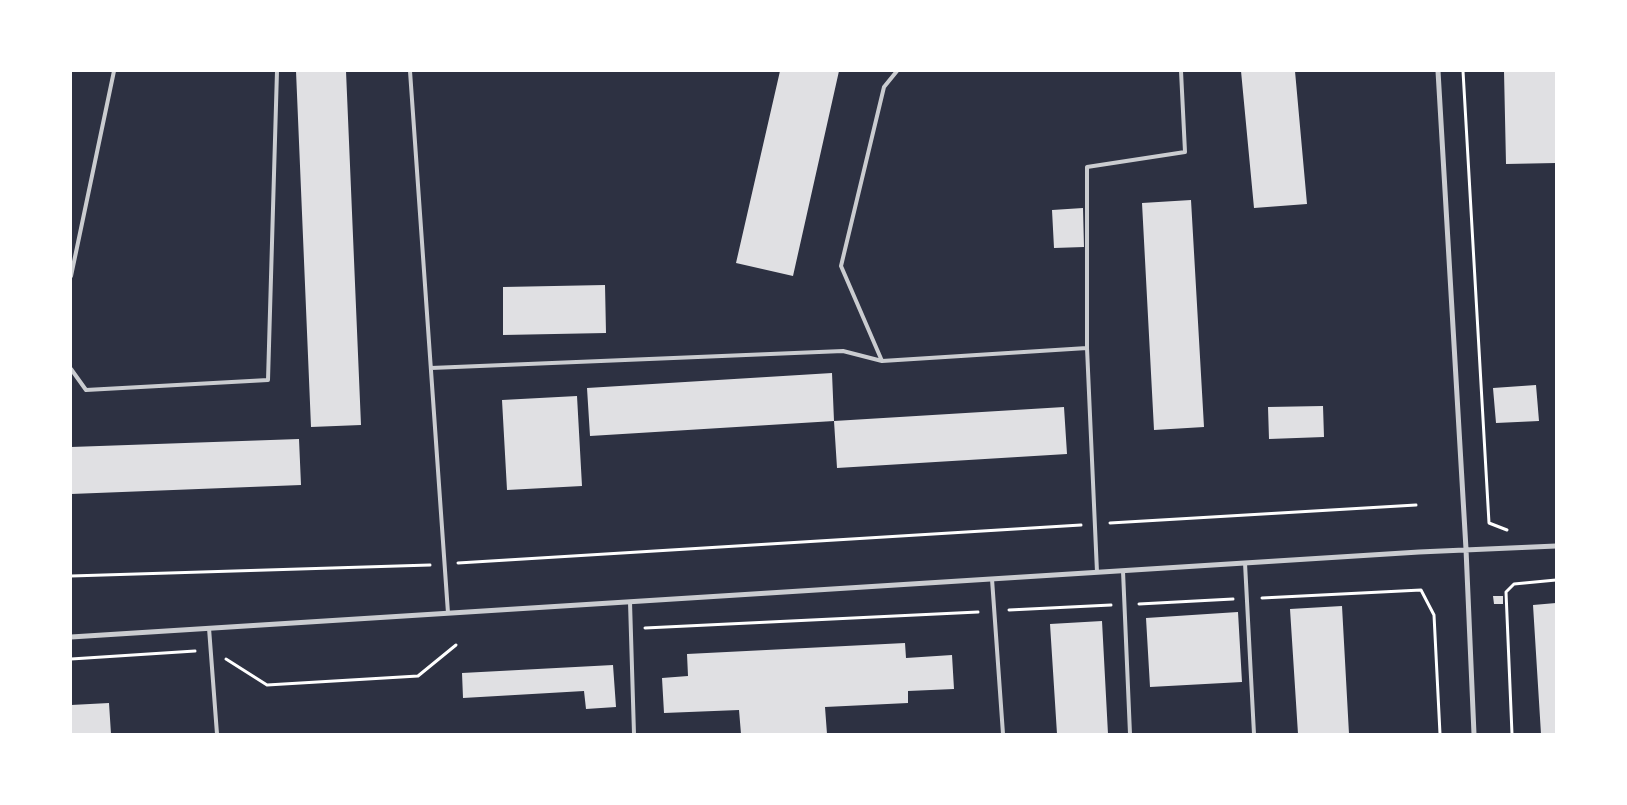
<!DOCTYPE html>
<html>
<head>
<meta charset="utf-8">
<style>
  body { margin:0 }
  #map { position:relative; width:1627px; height:805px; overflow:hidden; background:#2d3142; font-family:Arial,sans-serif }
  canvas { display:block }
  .frame { position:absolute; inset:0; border:72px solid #fff; pointer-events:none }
</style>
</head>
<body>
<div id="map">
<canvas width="1627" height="805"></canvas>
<div class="frame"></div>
</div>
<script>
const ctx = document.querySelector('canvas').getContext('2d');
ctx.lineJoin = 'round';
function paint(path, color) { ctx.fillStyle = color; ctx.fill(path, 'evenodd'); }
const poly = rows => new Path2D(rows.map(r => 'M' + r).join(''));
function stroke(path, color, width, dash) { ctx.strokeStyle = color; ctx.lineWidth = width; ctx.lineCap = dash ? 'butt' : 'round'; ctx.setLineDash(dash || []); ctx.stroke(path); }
const building = poly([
  [296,71,346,71,361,425,311,427],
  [780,71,839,71,793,276,736,263],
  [1241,71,1295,71,1307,204,1254,208],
  [1504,71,1556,71,1556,163,1506,164],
  [1191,200,1204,427,1154,430,1142,203],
  [1083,208,1084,247,1054,248,1052,210],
  [605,285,606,333,503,335,503,287],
  [832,373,834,421,590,436,587,388],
  [1536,385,1539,421,1496,423,1493,388],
  [577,396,582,486,507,490,502,400],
  [1323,406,1324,437,1269,439,1268,407],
  [1064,407,1067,454,837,468,834,421],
  [299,439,301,485,71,494,71,447],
  [1493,596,1503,596,1503,604,1494,604],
  [1556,603,1556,734,1541,734,1533,605],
  [1342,606,1349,734,1298,734,1290,609],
  [1238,612,1242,682,1150,687,1146,618],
  [1102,621,1108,734,1057,734,1050,624],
  [905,643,906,658,952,655,954,689,908,691,908,703,825,707,827,734,741,734,739,710,664,713,662,678,688,676,687,654],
  [613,665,616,707,586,709,584,691,463,698,462,673],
  [109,703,111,734,71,734,71,705]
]);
const path = poly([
  [1463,71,1489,523,1507,530],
  [1110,523,1416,505],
  [458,563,1081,525],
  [71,576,430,565],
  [1262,598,1421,590,1434,615,1440,734],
  [1139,604,1233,599],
  [1009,610,1111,605],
  [645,628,978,612],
  [71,659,195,651],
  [226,659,267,685,418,676,456,645],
  [1512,734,1506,592,1514,584,1556,580]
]);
const service = poly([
  [410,71,448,613],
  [71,276,114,71],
  [1087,348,1097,572],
  [882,361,841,266,884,87,897,71],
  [431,368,843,351,882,361,1087,348,1087,167,1185,152,1181,71],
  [71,369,86,390,268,380,277,71],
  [1245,563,1254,734],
  [1123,571,1130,734],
  [992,579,1003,734],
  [630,602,634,734],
  [209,628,217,734]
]);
const minor = poly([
  [1438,71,1466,549,1474,734],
  [71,637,1419,552,1556,546]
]);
paint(building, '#e0e0e3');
stroke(path, '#fff', 3);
stroke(service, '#caccd0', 4);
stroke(minor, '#caccd0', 5);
</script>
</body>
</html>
